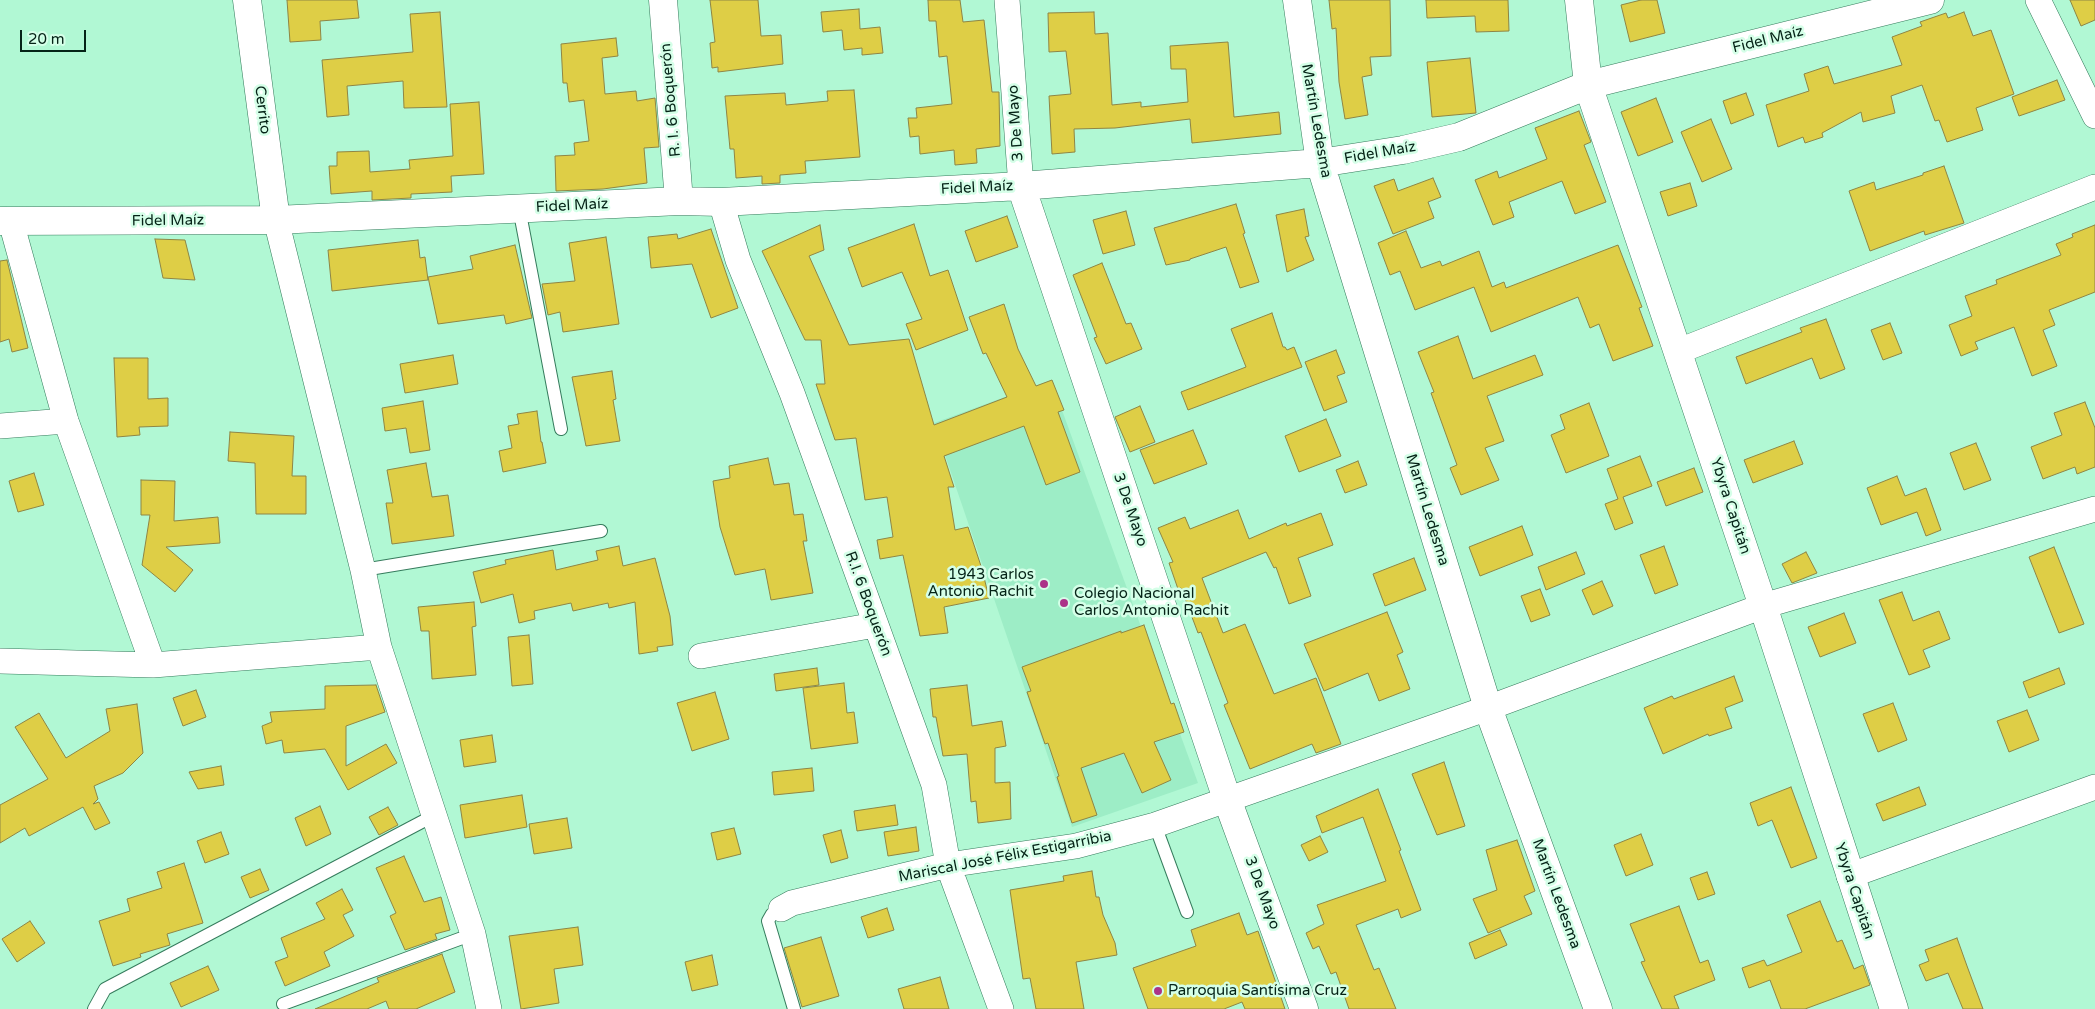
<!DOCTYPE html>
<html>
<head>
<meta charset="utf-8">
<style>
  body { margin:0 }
  #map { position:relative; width:2095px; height:1009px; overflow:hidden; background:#b1f8d4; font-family:"Varela Round",sans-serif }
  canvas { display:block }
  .scale { position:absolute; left:20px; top:30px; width:66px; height:22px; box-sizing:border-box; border:2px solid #052317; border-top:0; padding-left:6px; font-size:15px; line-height:18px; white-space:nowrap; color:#052317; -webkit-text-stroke:4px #d5ffe8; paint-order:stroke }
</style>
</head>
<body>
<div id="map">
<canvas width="2095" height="1009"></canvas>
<div class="scale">20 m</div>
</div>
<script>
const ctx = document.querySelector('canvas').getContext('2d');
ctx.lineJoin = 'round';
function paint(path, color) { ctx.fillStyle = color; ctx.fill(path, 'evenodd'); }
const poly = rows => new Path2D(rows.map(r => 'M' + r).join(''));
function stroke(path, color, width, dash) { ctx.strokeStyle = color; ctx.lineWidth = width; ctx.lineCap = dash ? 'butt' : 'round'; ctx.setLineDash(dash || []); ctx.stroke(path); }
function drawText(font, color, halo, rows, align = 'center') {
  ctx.font = font + ' "Varela Round",sans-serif'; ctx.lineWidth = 5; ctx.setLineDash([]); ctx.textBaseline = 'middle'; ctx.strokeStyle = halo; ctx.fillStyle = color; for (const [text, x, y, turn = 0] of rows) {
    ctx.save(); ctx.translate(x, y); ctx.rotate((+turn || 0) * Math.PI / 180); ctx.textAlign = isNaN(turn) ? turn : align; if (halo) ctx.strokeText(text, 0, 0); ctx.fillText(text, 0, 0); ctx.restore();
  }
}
const built = poly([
  [1051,380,1198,783,1072,827,934,423]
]);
const building = poly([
  [287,0,357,0,359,18,320,21,321,40,290,42,287,0],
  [710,0,758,0,761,36,781,35,783,64,718,72,718,67,712,68,710,43,715,42,710,0],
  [928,0,960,0,963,22,984,20,992,92,999,92,1000,146,976,149,977,163,955,165,954,150,920,154,919,136,910,137,908,118,917,118,916,108,952,104,947,56,939,57,936,21,929,21,928,0],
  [1329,0,1390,0,1391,56,1370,57,1372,75,1362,77,1368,115,1345,119,1339,82,1336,28,1332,29,1329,0],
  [1426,0,1508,0,1509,31,1476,32,1475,16,1427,18,1426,0],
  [1641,0,1657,0,1665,33,1630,42,1621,5,1641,0],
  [2070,0,2095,0,2095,20,2081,26,2070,0],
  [859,9,860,29,880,27,883,53,862,55,862,48,844,50,842,30,823,32,821,12,859,9],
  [440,12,447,107,404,108,403,81,347,86,349,115,327,117,322,60,413,52,410,14,440,12],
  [1094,12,1095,34,1108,33,1112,105,1141,102,1141,107,1188,102,1186,69,1171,69,1170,46,1228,42,1234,117,1279,112,1281,134,1192,143,1190,119,1115,128,1074,129,1075,152,1052,154,1049,96,1071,94,1066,51,1049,52,1048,13,1094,12],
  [1964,12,1973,36,1991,30,2014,94,1976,108,1983,130,1947,142,1939,120,1935,121,1922,85,1891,96,1895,113,1863,122,1861,112,1822,133,1823,137,1805,143,1803,137,1778,147,1766,105,1809,91,1804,74,1828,66,1834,84,1902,65,1892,37,1922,26,1920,22,1946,13,1948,18,1964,12],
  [616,38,618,56,602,58,605,94,636,91,637,101,655,98,659,147,644,148,647,183,603,189,556,191,555,156,575,155,574,143,589,141,584,100,569,102,567,83,563,83,561,44,616,38],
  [1470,58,1476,113,1432,117,1427,62,1470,58],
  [2057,80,2065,100,2019,116,2012,97,2057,80],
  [854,90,860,157,805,161,806,173,780,175,780,183,762,184,762,176,736,178,734,149,730,149,725,96,785,93,786,105,828,101,827,91,854,90],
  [1746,93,1754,115,1731,124,1723,101,1746,93],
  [1656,98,1673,142,1638,156,1621,112,1656,98],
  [479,102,484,174,451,176,452,192,411,194,411,198,372,200,372,191,331,194,329,166,337,166,337,152,369,151,370,172,410,169,409,160,453,156,450,104,479,102],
  [1579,111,1591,142,1584,145,1606,202,1575,214,1562,181,1509,202,1514,217,1493,225,1475,180,1497,171,1499,178,1547,159,1535,128,1579,111],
  [1711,119,1732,169,1702,182,1681,132,1711,119],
  [1944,166,1964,223,1925,235,1924,231,1870,251,1849,191,1874,182,1876,190,1923,175,1923,173,1944,166],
  [1433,178,1441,197,1428,202,1434,218,1393,234,1374,186,1394,179,1398,191,1433,178],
  [1690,183,1697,206,1668,216,1660,192,1690,183],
  [1236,204,1245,233,1243,234,1259,282,1240,288,1226,247,1190,259,1190,260,1166,265,1154,228,1236,204],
  [1304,209,1309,236,1305,237,1314,260,1287,272,1276,215,1304,209],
  [1126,211,1135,245,1103,254,1093,220,1126,211],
  [1007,216,1018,247,976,262,965,231,1007,216],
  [914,224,930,276,948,270,968,330,916,350,906,324,922,319,902,272,862,287,848,248,914,224],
  [820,225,824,250,809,256,849,345,909,339,934,425,1007,397,986,353,983,354,969,317,1004,304,1018,349,1036,386,1052,380,1064,410,1058,412,1080,472,1046,485,1024,426,944,456,954,487,948,487,955,530,968,527,982,569,989,598,944,607,948,633,920,636,903,555,880,559,877,540,893,537,887,497,865,500,856,438,835,440,816,384,825,384,821,340,805,340,762,251,820,225],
  [2095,225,2095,292,2049,310,2055,325,2043,330,2057,366,2032,376,2014,327,1975,342,1978,349,1961,356,1949,325,1972,316,1965,296,1997,284,1996,280,2061,255,2056,244,2073,237,2072,234,2095,225],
  [711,229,738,308,711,318,692,264,651,268,648,237,677,234,678,239,711,229],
  [1406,231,1421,268,1440,261,1442,266,1479,251,1492,287,1504,282,1506,288,1618,245,1642,307,1639,308,1653,346,1613,361,1599,324,1590,328,1578,297,1491,332,1474,287,1415,310,1400,271,1390,275,1378,243,1406,231],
  [606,237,619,324,563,332,560,312,548,315,542,284,575,281,569,243,606,237],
  [155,239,185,240,195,280,163,278,155,239],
  [418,240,420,258,425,257,428,280,332,291,328,250,418,240],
  [515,245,532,318,506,324,504,315,438,324,428,277,473,269,470,256,515,245],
  [7,260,28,348,12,352,9,339,0,342,0,261,7,260],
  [1102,263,1126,324,1131,323,1142,349,1106,364,1094,338,1097,337,1073,275,1102,263],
  [1272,313,1283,347,1285,347,1287,350,1294,347,1302,367,1188,410,1181,392,1246,367,1231,329,1272,313],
  [1826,319,1845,369,1820,379,1812,358,1746,384,1736,357,1802,332,1800,328,1826,319],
  [1890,323,1902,353,1883,360,1871,330,1890,323],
  [1458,336,1473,379,1535,355,1543,375,1487,396,1504,441,1485,448,1499,480,1461,495,1450,468,1457,465,1431,393,1434,392,1418,352,1458,336],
  [1336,350,1345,373,1337,376,1347,402,1324,411,1305,362,1336,350],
  [453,355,458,384,405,393,400,364,453,355],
  [114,358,148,358,148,399,168,398,168,426,139,427,140,435,117,437,114,358],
  [612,371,616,399,613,400,620,441,586,446,572,377,612,371],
  [423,401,430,450,410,453,406,428,385,431,382,408,423,401],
  [2085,402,2095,428,2095,467,2077,474,2075,467,2043,479,2031,447,2062,435,2054,413,2085,402],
  [1589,403,1609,456,1566,473,1551,435,1565,429,1560,415,1589,403],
  [1140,406,1155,442,1130,452,1115,417,1140,406],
  [537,411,541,442,542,442,546,463,503,472,499,451,512,448,508,426,519,424,517,414,537,411],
  [1326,419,1341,456,1299,472,1285,436,1326,419],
  [1193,430,1207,464,1154,484,1140,450,1193,430],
  [230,432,294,436,292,476,306,476,306,514,256,514,255,463,228,461,230,432],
  [1794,441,1803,464,1753,483,1744,460,1794,441],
  [1976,443,1991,480,1964,490,1950,453,1976,443],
  [1640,456,1652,486,1623,497,1633,523,1615,530,1605,504,1618,499,1607,469,1640,456],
  [768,458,774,485,789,483,794,515,803,514,807,541,803,541,813,593,771,600,765,569,735,575,720,527,713,481,730,478,729,466,768,458],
  [1358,461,1367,485,1345,493,1336,470,1358,461],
  [426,463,432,497,448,495,454,536,392,544,386,503,393,503,387,470,426,463],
  [1694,468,1703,492,1666,506,1657,482,1694,468],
  [34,473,44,505,18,512,9,481,34,473],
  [1897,476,1905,496,1926,488,1941,530,1926,536,1917,512,1881,525,1867,488,1897,476],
  [141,480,175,481,174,521,218,517,220,543,166,547,193,570,175,592,142,565,150,515,141,515,141,480],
  [1238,510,1249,539,1286,523,1287,526,1321,513,1333,545,1298,558,1311,596,1289,604,1276,567,1274,568,1266,552,1202,578,1223,633,1245,624,1274,694,1316,678,1341,744,1316,753,1312,744,1250,769,1224,705,1228,703,1201,632,1198,633,1181,588,1178,589,1169,563,1173,562,1158,528,1185,517,1190,529,1238,510],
  [1522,526,1533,555,1480,576,1469,547,1522,526],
  [619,546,623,566,655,558,670,616,673,645,657,647,658,651,639,654,635,602,609,608,608,603,573,611,571,603,534,611,535,619,519,623,513,594,481,603,473,572,506,564,505,560,553,550,556,570,598,560,596,551,619,546],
  [1664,546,1678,585,1655,594,1640,555,1664,546],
  [2054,547,2084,624,2059,633,2029,557,2054,547],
  [1576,552,1585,574,1546,590,1538,567,1576,552],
  [1806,552,1817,573,1792,583,1782,564,1806,552],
  [1414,558,1426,590,1385,606,1373,574,1414,558],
  [1602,581,1613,606,1593,615,1582,590,1602,581],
  [1540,589,1550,615,1531,622,1521,596,1540,589],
  [1902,592,1913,621,1939,611,1950,639,1923,650,1930,667,1909,675,1879,600,1902,592],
  [474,602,476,626,472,627,476,675,432,679,429,631,421,631,418,607,474,602],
  [1387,612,1403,652,1397,655,1410,689,1379,701,1368,673,1324,691,1304,644,1387,612],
  [1844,613,1856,643,1820,657,1808,627,1844,613],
  [1144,625,1171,704,1174,703,1184,732,1154,742,1171,780,1142,793,1124,753,1081,768,1097,815,1072,823,1057,777,1059,776,1048,743,1045,744,1027,692,1031,691,1022,667,1121,631,1121,633,1144,625],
  [529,635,533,684,512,686,508,637,529,635],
  [817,668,819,685,776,691,774,674,817,668],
  [2059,668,2065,684,2029,698,2023,682,2059,668],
  [1734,676,1743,701,1725,708,1732,728,1709,736,1708,734,1663,754,1644,708,1672,696,1674,699,1734,676],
  [844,683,847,713,854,712,858,743,811,749,803,688,844,683],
  [376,685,385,712,346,726,346,766,386,744,397,763,348,790,325,749,284,753,282,740,266,744,262,726,272,722,270,712,325,709,325,686,376,685],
  [967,685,972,726,1002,721,1006,746,995,748,995,783,1010,782,1011,819,978,823,976,801,971,802,967,754,943,756,936,717,933,717,930,689,967,685],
  [196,690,206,717,183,726,173,698,196,690],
  [715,692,729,739,692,751,677,703,715,692],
  [1893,703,1907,740,1878,752,1863,714,1893,703],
  [137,704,143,753,123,773,94,786,98,799,93,804,99,802,110,823,95,830,83,807,29,836,25,828,0,843,0,805,48,779,15,727,39,713,66,758,110,731,106,709,137,704],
  [2027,710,2039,740,2009,752,1997,721,2027,710],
  [492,735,496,762,464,767,460,740,492,735],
  [1444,762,1465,826,1437,835,1412,774,1444,762],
  [221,766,224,785,198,789,189,772,221,766],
  [812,768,814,791,774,795,772,772,812,768],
  [1791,787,1817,858,1791,868,1772,820,1758,826,1750,803,1791,787],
  [1919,787,1926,805,1883,821,1876,804,1919,787],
  [1378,789,1401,850,1399,851,1421,910,1401,918,1398,909,1356,925,1374,970,1379,968,1396,1009,1349,1009,1336,972,1331,974,1319,946,1313,949,1306,933,1324,924,1317,905,1386,881,1363,817,1322,833,1316,816,1378,789],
  [522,795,527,827,465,838,460,805,522,795],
  [895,805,898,825,857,831,854,811,895,805],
  [320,806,331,834,306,846,295,818,320,806],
  [388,807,398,825,379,835,369,817,388,807],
  [567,818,572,848,534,854,529,824,567,818],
  [916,827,919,851,888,856,884,832,916,827],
  [734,828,741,854,717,860,711,833,734,828],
  [841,830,848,858,831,863,823,835,841,830],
  [221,832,229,854,205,863,197,841,221,832],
  [1641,834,1653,865,1626,876,1614,845,1641,834],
  [1320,836,1328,852,1309,861,1301,845,1320,836],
  [1517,840,1535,891,1524,896,1532,914,1488,933,1473,899,1497,890,1486,850,1517,840],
  [404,856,424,902,441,897,450,930,435,934,437,939,405,950,390,916,396,913,376,868,404,856],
  [184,863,203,923,167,934,170,945,140,954,141,957,113,966,99,921,130,911,127,899,162,888,157,872,184,863],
  [260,869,269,890,250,898,241,877,260,869],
  [1092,871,1096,897,1099,897,1103,915,1115,943,1117,955,1076,962,1084,1009,1036,1009,1030,978,1023,979,1010,890,1064,881,1063,876,1092,871],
  [1707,872,1715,894,1698,900,1690,878,1707,872],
  [342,889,353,910,343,915,354,936,324,952,330,966,285,986,275,962,288,957,281,938,325,919,316,903,342,889],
  [1820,901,1837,942,1842,940,1854,969,1863,965,1870,985,1805,1009,1781,1009,1770,980,1749,988,1742,968,1764,960,1767,966,1802,952,1787,915,1820,901],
  [1679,906,1700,963,1708,960,1715,980,1674,996,1679,1009,1662,1009,1641,962,1645,961,1630,924,1679,906],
  [887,908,894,930,868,938,861,917,887,908],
  [1239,913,1247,935,1258,931,1285,1009,1245,1009,1242,1002,1224,1009,1148,1009,1133,968,1196,946,1191,930,1239,913],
  [30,921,45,943,17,962,2,939,30,921],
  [578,927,583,965,554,969,559,1003,521,1009,509,936,578,927],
  [1500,930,1507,945,1475,959,1469,943,1500,930],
  [821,937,839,996,802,1007,784,948,821,937],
  [1957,938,1967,966,1983,1009,1963,1009,1948,973,1926,981,1919,965,1929,961,1925,950,1957,938],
  [442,954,455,992,416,1009,389,1009,386,1001,367,1009,315,1009,379,982,377,978,442,954],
  [712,955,718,985,692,991,685,962,712,955],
  [208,966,219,990,181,1007,170,983,208,966],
  [940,977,949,1009,904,1009,898,989,940,977]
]);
const service = poly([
  [519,208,561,429],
  [363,570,601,531],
  [1155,825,1187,912],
  [781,909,772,914,768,921,794,1009],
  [283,1004,473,934],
  [94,1009,105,989,433,816]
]);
const minor = poly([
  [1007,0,1021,186],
  [2038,0,2095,116],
  [721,202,738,260,792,393,934,785,948,865,1001,1009],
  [276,220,363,570,379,647,473,934,489,1009],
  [11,222,66,421,153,665],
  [1679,351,2095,187],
  [0,426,66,421],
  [701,656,875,625],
  [0,661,153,665,379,647],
  [1849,876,2095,787],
  [781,909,792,903,948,865,1076,846,1155,825,1488,708,1763,606,2095,509]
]);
const tertiary = poly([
  [247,0,276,220],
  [663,0,679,201],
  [1297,0,1320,163,1488,708,1598,1009],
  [1579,0,1588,85,1763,606,1894,1009],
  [1021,186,1227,799,1304,1009],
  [0,221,276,220,679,201,721,202,1021,186,1320,163,1403,150,1459,137,1588,85,1930,0]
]);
const markers = [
  [1044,584,5,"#ac3388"],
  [1064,603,5,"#ac3388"],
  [1158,991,5,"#ac3388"]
];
const streetNames = [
  ["Fidel Maíz",1768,40,-14],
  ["R. I. 6 Boquerón",671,100,-95],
  ["Cerrito",262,110,83],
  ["Martín Ledesma",1316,121,80],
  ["3 De Mayo",1016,123,-94],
  ["Fidel Maíz",1380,153,-10],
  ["Fidel Maíz",977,188,-3],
  ["Fidel Maíz",572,206,-3],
  ["Fidel Maíz",168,221,-1],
  ["Ybyra Capitán",1730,506,72],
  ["3 De Mayo",1130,510,71],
  ["Martín Ledesma",1427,510,73],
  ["R.I. 6 Boquerón",868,604,70],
  ["Mariscal José Félix Estigarribia",1005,857,-11],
  ["Ybyra Capitán",1854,891,72],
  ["3 De Mayo",1262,893,70],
  ["Martín Ledesma",1556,894,70]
];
const poiNames = [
  ["1943 Carlos",1034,575,"right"],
  ["Antonio Rachit",1034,592,"right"],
  ["Colegio Nacional",1074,594],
  ["Carlos Antonio Rachit",1074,611],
  ["Parroquia Santísima Cruz",1168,991]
];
paint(built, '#9dedc6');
paint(building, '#dece46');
stroke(building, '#8e8544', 1);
stroke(service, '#367c5d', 14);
stroke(minor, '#367c5d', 26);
stroke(tertiary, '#367c5d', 29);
stroke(service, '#fff', 12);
stroke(minor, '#fff', 25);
stroke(tertiary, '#fff', 28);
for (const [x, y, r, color] of markers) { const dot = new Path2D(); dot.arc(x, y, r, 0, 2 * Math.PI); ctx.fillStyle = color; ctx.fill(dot); stroke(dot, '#d5ffe8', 2); }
drawText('15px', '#052317', '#d5ffe8', streetNames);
drawText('15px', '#052317', '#d5ffe8', poiNames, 'left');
</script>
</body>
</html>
